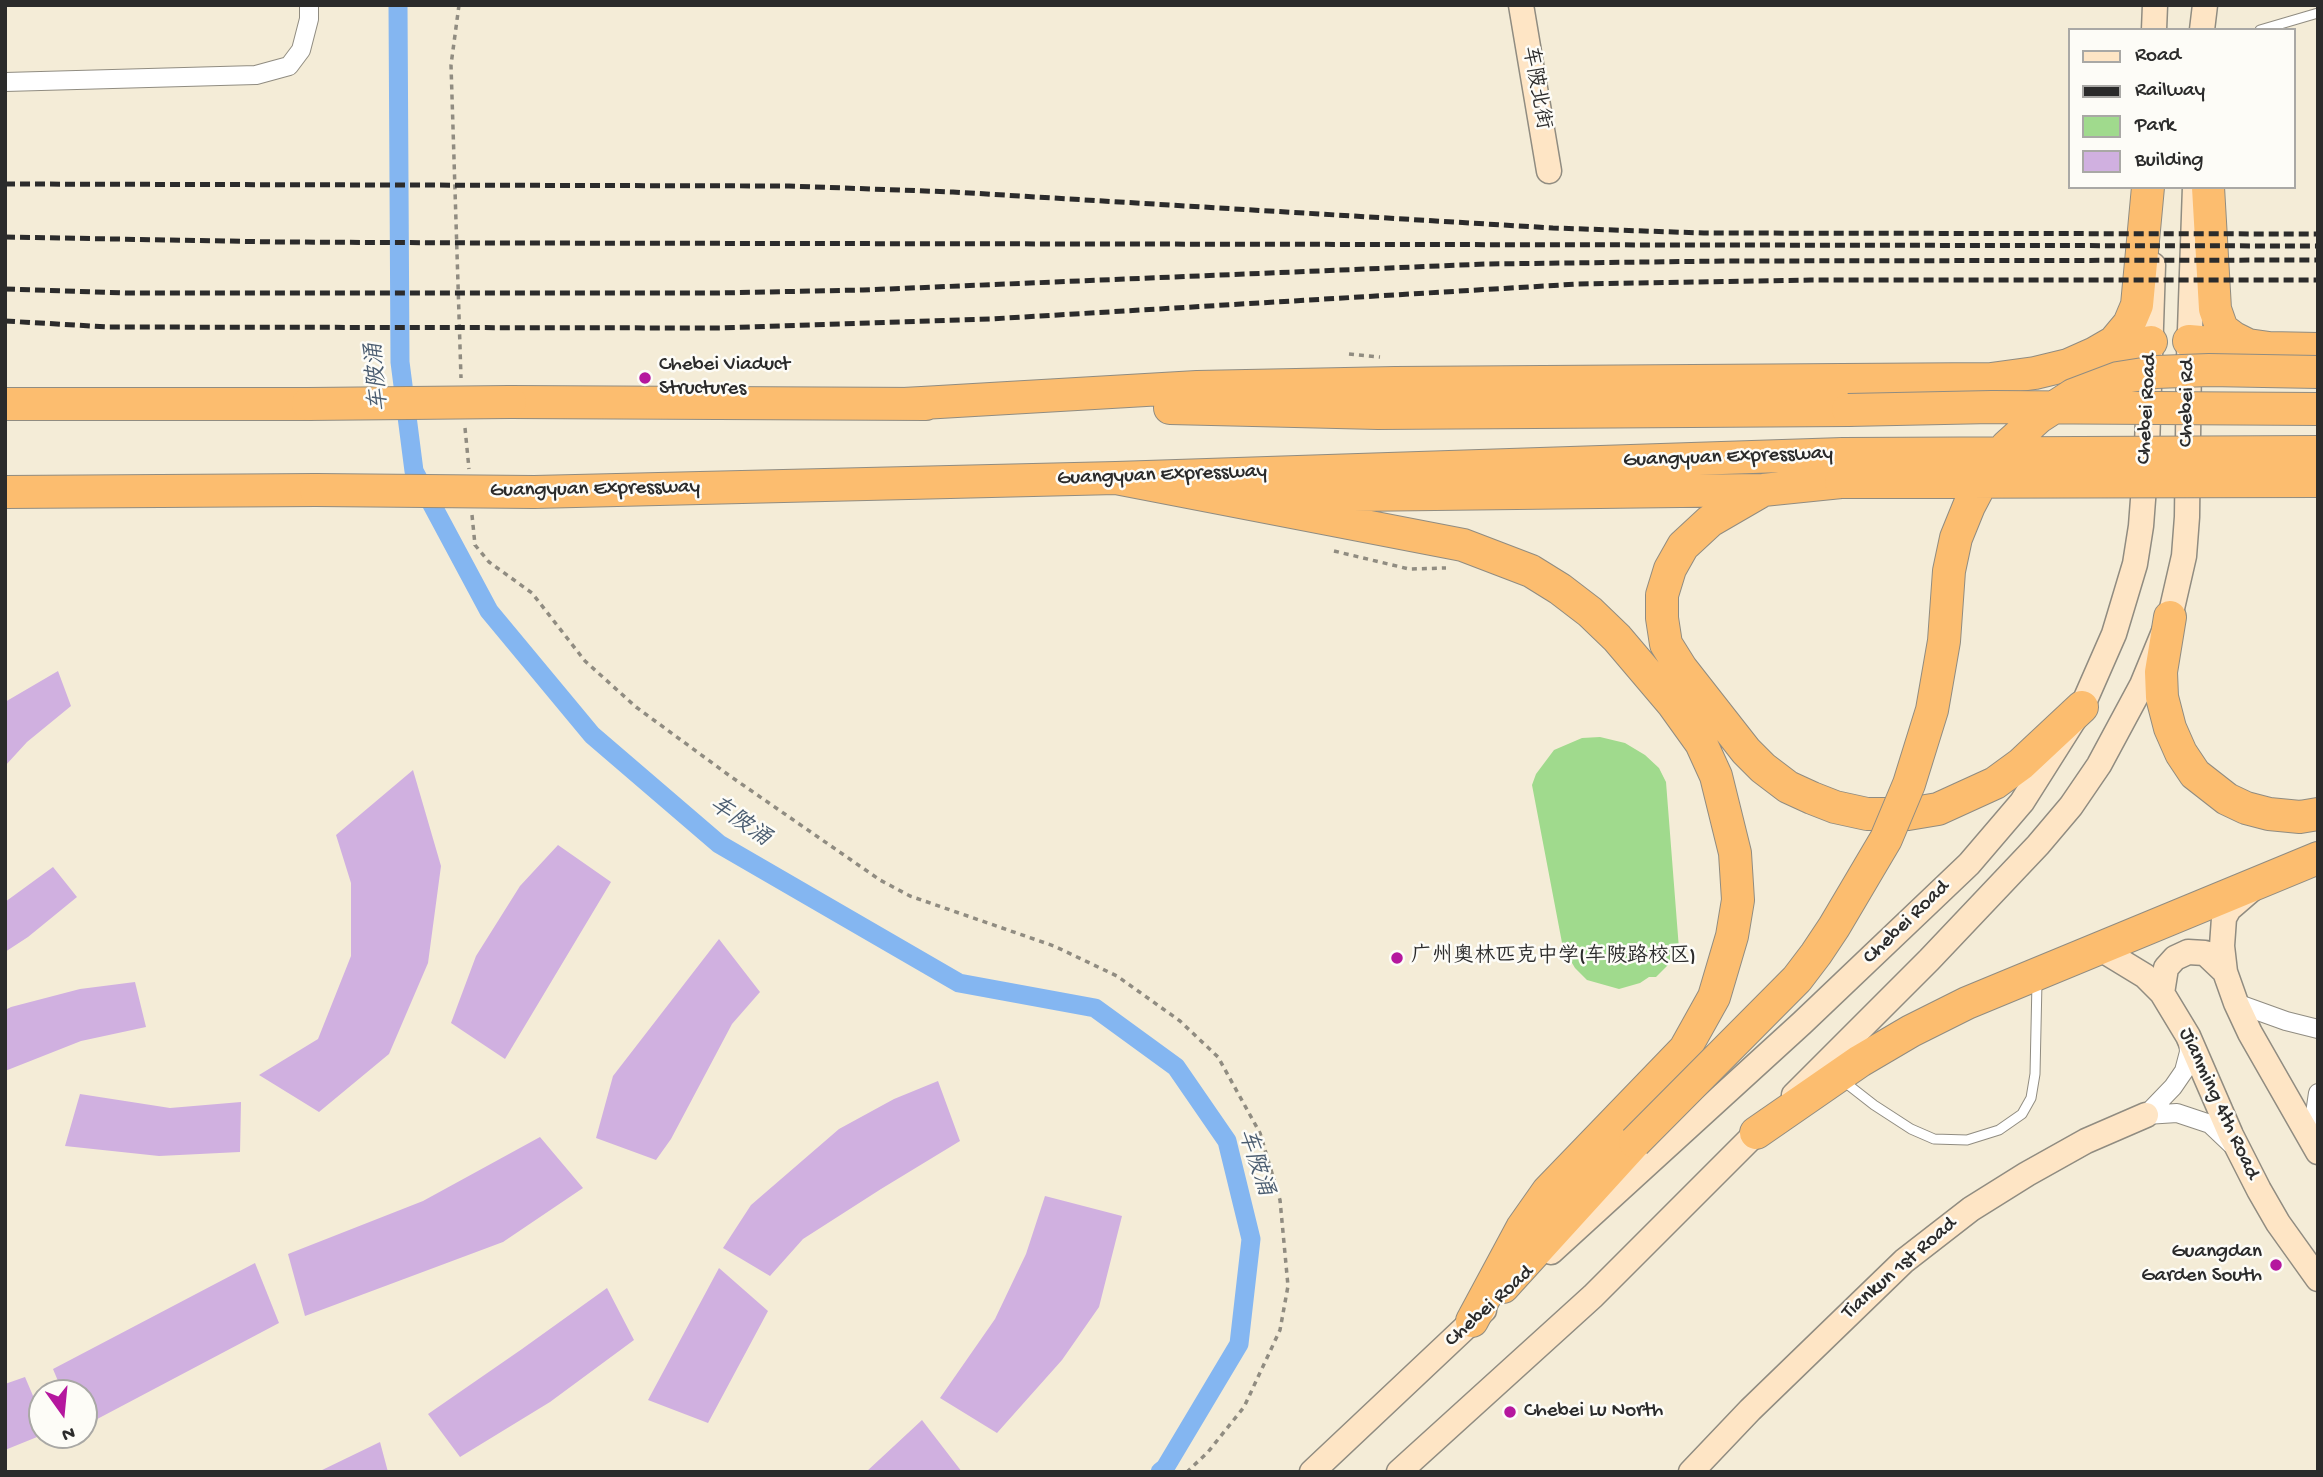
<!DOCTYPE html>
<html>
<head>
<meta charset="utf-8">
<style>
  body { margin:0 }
  #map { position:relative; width:2323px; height:1477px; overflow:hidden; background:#f4ecd7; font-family:"Gochi Hand",sans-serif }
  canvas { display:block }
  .frame { position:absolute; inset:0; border:7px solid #2b2b2b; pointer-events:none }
  .legend { position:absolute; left:2068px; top:28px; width:228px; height:161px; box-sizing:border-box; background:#fdfcf7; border:2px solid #a9a8a5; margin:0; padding:9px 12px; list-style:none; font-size:21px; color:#2b2b2b }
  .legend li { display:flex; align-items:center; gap:14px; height:35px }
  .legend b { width:35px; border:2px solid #a9a8a5 }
  .north { position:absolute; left:28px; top:1379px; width:70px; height:70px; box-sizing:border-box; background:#fdfcf7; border:2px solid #a9a8a5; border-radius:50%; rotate:165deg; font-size:19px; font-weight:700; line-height:28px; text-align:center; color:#2b2b2b }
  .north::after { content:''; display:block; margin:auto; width:24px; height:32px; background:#b5179e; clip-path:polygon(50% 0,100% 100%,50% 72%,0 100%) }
</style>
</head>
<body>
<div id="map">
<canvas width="2323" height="1477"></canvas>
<div class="frame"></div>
<ul class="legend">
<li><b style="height:9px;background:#fee5c5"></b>Road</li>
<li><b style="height:9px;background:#2b2b2b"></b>Railway</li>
<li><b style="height:19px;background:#a0da8d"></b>Park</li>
<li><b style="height:19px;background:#d0b0e0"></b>Building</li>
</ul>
<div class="north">N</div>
</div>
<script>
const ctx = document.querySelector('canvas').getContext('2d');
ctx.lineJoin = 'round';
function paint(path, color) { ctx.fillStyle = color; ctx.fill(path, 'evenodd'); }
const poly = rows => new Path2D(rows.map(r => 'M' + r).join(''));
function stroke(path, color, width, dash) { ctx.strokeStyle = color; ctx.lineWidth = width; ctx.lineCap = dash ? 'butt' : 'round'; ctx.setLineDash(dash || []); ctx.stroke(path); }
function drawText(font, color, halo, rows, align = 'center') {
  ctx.font = font + ' "Gochi Hand","LXGW WenKai TC",sans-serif'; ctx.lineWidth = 5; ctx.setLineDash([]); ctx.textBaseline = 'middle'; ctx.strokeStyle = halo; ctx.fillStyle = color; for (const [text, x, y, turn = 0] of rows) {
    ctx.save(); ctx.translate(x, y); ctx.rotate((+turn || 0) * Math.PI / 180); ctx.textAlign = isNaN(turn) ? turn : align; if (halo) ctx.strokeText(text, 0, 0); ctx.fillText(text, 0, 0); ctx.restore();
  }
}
const green = poly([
  [1600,737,1625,743,1645,755,1659,768,1666,782,1679,949,1674,959,1656,977,1649,977,1640,983,1619,989,1587,980,1575,968,1563,948,1532,785,1536,774,1554,750,1582,738]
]);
const canal = poly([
  [398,5,400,362,414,471,489,611,592,735,719,844,959,983,1095,1008,1176,1067,1227,1141,1251,1239,1239,1344,1165,1468,1160,1472]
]);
const building = poly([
  [58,671,71,706,27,742,5,766,5,702],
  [413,770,441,866,428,963,389,1054,319,1112,259,1075,318,1039,351,956,351,883,336,835],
  [558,845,611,882,505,1059,451,1023,476,956,520,886],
  [53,867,77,897,28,937,5,952,5,902],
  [719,939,760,992,732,1024,671,1139,656,1160,596,1138,613,1076],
  [135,982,146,1027,81,1041,5,1071,5,1010,11,1007,80,989],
  [938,1081,960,1141,881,1189,803,1239,770,1276,723,1248,751,1205,839,1129,894,1099],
  [80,1094,170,1108,241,1102,240,1152,159,1156,65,1146],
  [540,1137,583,1188,503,1242,305,1316,288,1254,423,1201],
  [1045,1196,1122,1216,1099,1307,1062,1360,997,1433,940,1398,995,1319,1026,1254],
  [255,1263,279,1323,84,1426,84,1393,63,1393,53,1369],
  [719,1268,768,1311,708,1423,648,1400],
  [607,1288,634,1340,550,1402,460,1457,428,1414,522,1349],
  [25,1377,42,1417,42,1435,5,1450,5,1384],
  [922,1420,962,1472,866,1472],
  [380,1442,388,1472,318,1472]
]);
const path = poly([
  [459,5,451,65,461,378],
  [1349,354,1380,357],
  [465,428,469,469],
  [472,515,475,545,489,562,532,593,585,661,636,707,730,776,880,880,910,896,1054,946,1117,976,1180,1021,1218,1057,1260,1133,1280,1200,1288,1286,1280,1330,1244,1407,1208,1452,1187,1472],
  [1334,551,1409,569,1446,568]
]);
const lane = poly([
  [2260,30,2318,13],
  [1842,1080,1874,1105,1911,1129,1934,1139,1967,1140,1999,1130,2022,1114,2031,1098,2035,1074,2037,982]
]);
const street = poly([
  [5,82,256,75,289,66,301,50,309,19,309,5],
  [2236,1003,2286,1021,2318,1029],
  [2146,1115,2177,1113,2210,1124,2231,1144],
  [2146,1115,2173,1087,2184,1071,2189,1052,2188,1039],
  [2311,1141,2318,1093]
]);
const secondary = poly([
  [1521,5,1549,171],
  [2154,30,2155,5],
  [2202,30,2205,5],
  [2251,890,2229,909,2224,918,2222,946,2225,972,2236,1003,2250,1033,2318,1152],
  [2099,948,2145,976,2162,993,2188,1036,2231,1135,2259,1190,2278,1223,2318,1279],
  [2162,993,2166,968,2175,958,2188,952,2205,953,2225,972],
  [1794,1095,1929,960,2038,845,2071,806,2099,765,2142,685,2170,617,2184,556,2187,517,2189,359,2195,187],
  [1551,1252,1802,1023,1969,864,2022,802,2082,707,2114,634,2135,564,2141,526,2147,447,2153,265],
  [1312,1472,1484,1310],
  [1399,1472,1593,1296,1768,1121],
  [1691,1472,1750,1410,1904,1261,1971,1209,2027,1174,2086,1141,2146,1115]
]);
const highway = poly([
  [2208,187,2215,309,2222,329,2234,338,2248,345,2269,348,2318,349],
  [2189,341,2247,346],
  [2102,355,2151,342],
  [510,402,926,404],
  [5,404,308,404],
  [905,404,1197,387,1395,383,1991,379,2035,373,2068,365,2095,353,2114,342,2129,324,2137,305,2148,187],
  [1170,408,1378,413,1848,410],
  [1116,478,1463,545,1531,571,1560,589,1590,612,1617,638,1673,704,1701,743,1716,776,1735,853,1738,900,1732,936,1714,997,1685,1049,1548,1191,1522,1228,1472,1321],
  [5,492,316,490],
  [534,492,1116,478,1843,454],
  [1271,492,1353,495,1763,490,1841,482],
  [1760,492,1710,521,1683,546,1670,569,1662,595,1662,618,1666,644,1681,668,1746,751,1763,768,1788,787,1812,798,1835,807,1867,814,1908,814,1938,809,1995,783,2021,764,2082,707],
  [2170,617,2161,672,2162,697,2170,728,2181,753,2195,774,2227,799,2246,808,2269,814,2300,817,2318,814],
  [1756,1133,1860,1061,1911,1031,1967,1003,2318,858],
  [1503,1287,1635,1142]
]);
const rail = poly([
  [5,184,789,186,953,192,1553,228,1704,233,2318,234],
  [5,237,278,242,495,243,2318,246],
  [5,289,125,293,718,293,863,290,1486,264,1729,261,2318,260],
  [5,321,108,327,720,328,990,319,1578,284,1811,280,2318,280]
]);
const highwayBridge = poly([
  [308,404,510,402],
  [1848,410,1992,407,2318,409],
  [1843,454,2318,452],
  [1841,482,2318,481],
  [316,490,534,492],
  [1635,1142,1797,979,1816,954,1834,927,1886,839,1909,784,1932,710,1944,641,1949,571,1956,538,1969,506,1988,470,2007,446,2039,417,2073,395,2118,378,2156,372,2209,370,2318,372]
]);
const markers = [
  [645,378,7,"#b5179e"],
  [1397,958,7,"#b5179e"],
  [2276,1265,7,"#b5179e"],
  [1510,1412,7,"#b5179e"]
];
const streetNames = [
  ["车陂北街",1535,88,80],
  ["Chebei Rd",2188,403,-89],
  ["Chebei Road",2148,409,-87],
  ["Guangyuan Expressway",1728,458,-2],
  ["Guangyuan Expressway",1162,476,-2],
  ["Guangyuan Expressway",595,490,-1],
  ["Chebei Road",1907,923,-44],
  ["Jianming 4th Road",2218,1104,65],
  ["Tiankun 1st Road",1900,1269,-41],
  ["Chebei Road",1490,1307,-42]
];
const poiNames = [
  ["Chebei Viaduct",659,366],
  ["Structures",659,390],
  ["广州奥林匹克中学(车陂路校区)",1411,958],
  ["Guangdan",2262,1253,"right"],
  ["Garden South",2262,1277,"right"],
  ["Chebei Lu North",1524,1412]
];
const waterNames = [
  ["车陂涌",379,377,-95],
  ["车陂涌",739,823,35],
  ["车陂涌",1254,1163,72]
];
paint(green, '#a0da8d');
stroke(canal, '#84b6f1', 19);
paint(building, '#d0b0e0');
stroke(lane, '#908c81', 11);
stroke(street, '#908c81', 20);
stroke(secondary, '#908c81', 27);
stroke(highway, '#908c81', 34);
stroke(path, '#908c81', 3.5, [5, 5]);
stroke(lane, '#fff', 9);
stroke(street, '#fff', 18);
stroke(secondary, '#fee5c5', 24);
stroke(highway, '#fcbd6f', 32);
stroke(rail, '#2b2b2b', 5, [10, 5]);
stroke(highwayBridge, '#908c81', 34, []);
stroke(highwayBridge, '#fcbd6f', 32);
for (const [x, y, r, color] of markers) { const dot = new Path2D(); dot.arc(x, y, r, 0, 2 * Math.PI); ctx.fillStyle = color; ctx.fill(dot); stroke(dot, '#fdfcf7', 2.5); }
drawText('21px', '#2b2b2b', '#fdfcf7', streetNames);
drawText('21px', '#2b2b2b', '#fdfcf7', poiNames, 'left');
drawText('italic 23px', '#4a5c70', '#fdfcf7', waterNames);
</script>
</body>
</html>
